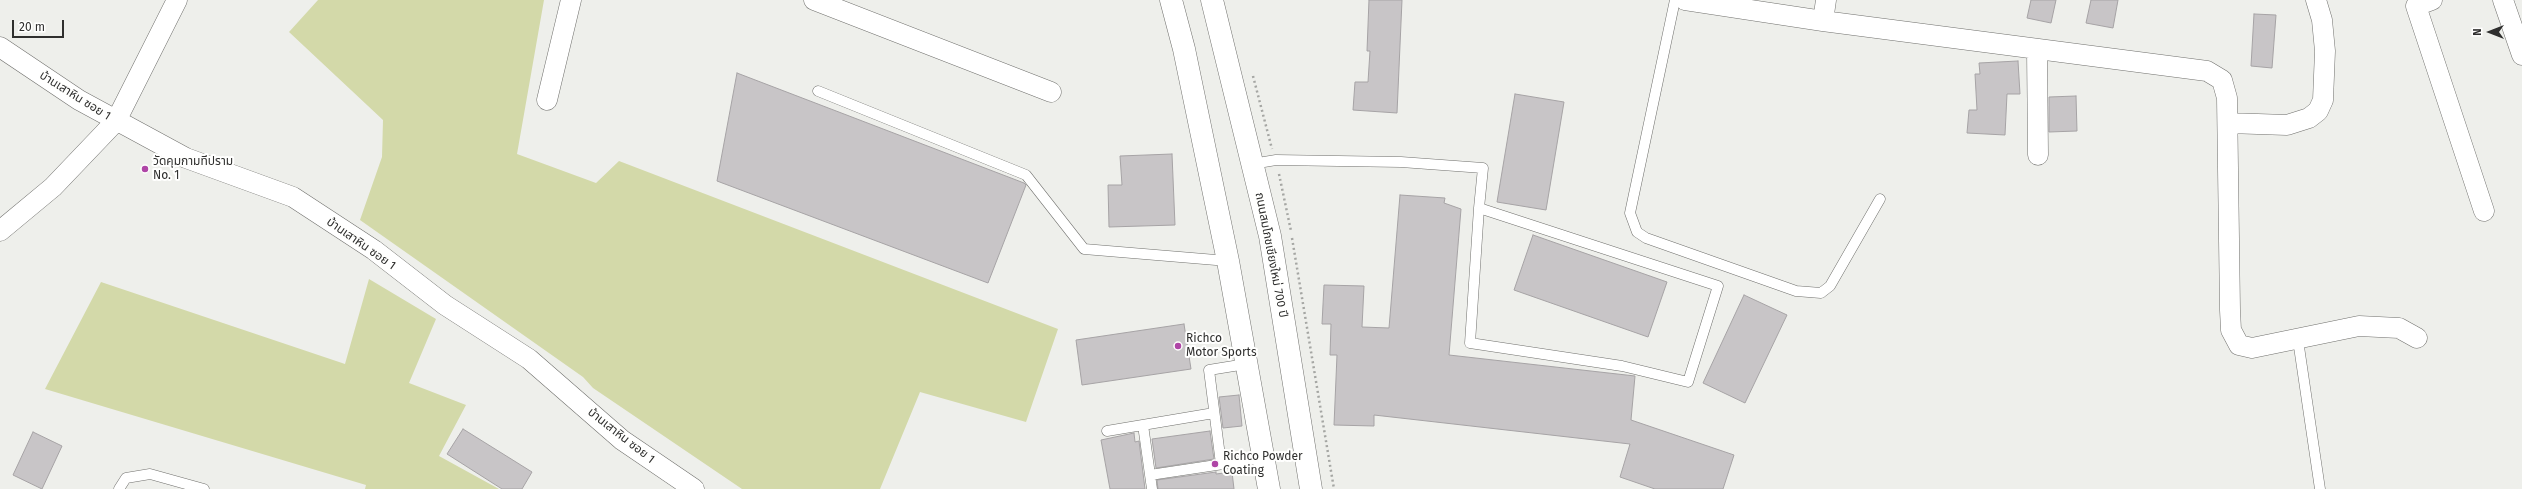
<!DOCTYPE html>
<html>
<head>
<meta charset="utf-8">
<style>
  body { margin:0 }
  #map { position:relative; width:2522px; height:489px; overflow:hidden; background:#eeefeb; font-family:"Fira Sans",sans-serif }
  canvas { display:block }
  .north { position:absolute; left:2470px; top:12px; width:40px; height:40px; -webkit-text-stroke:3px #fffffe; paint-order:stroke; rotate:270deg; font-size:11px; font-weight:700; line-height:16px; text-align:center; color:#2f2f2e }
  .north::after { content:''; display:block; margin:auto; width:14px; height:18px; background:#2f2f2e; clip-path:polygon(50% 0,100% 100%,50% 72%,0 100%) }
  .scale { position:absolute; left:12px; top:20px; width:52px; height:18px; box-sizing:border-box; border:2px solid #2f2f2e; border-top:0; padding-left:5px; font-size:12px; line-height:14px; white-space:nowrap; color:#2f2f2e; -webkit-text-stroke:3px #fffffe; paint-order:stroke }
</style>
</head>
<body>
<div id="map">
<canvas width="2522" height="489"></canvas>
<div class="north">N</div>
<div class="scale">20 m</div>
</div>
<script>
const ctx = document.querySelector('canvas').getContext('2d');
ctx.lineJoin = 'round';
function paint(path, color) { ctx.fillStyle = color; ctx.fill(path, 'evenodd'); }
const poly = rows => new Path2D(rows.map(r => 'M' + r).join(''));
function stroke(path, color, width, dash) { ctx.strokeStyle = color; ctx.lineWidth = width; ctx.lineCap = dash ? 'butt' : 'round'; ctx.setLineDash(dash || []); ctx.stroke(path); }
function drawText(font, color, halo, rows, align = 'center') {
  ctx.font = font + ' "Fira Sans","Noto Sans Thai",sans-serif'; ctx.lineWidth = 4; ctx.setLineDash([]); ctx.textBaseline = 'middle'; ctx.strokeStyle = halo; ctx.fillStyle = color; for (const [text, x, y, turn = 0] of rows) {
    ctx.save(); ctx.translate(x, y); ctx.rotate((+turn || 0) * Math.PI / 180); ctx.textAlign = isNaN(turn) ? turn : align; if (halo) ctx.strokeText(text, 0, 0); ctx.fillText(text, 0, 0); ctx.restore();
  }
}
const green = poly([
  [318,0,544,0,517,154,596,183,619,161,1058,329,1026,422,920,392,880,489,742,489,593,388,583,377,360,220,382,157,383,120,289,32],
  [369,279,436,319,409,383,466,405,439,456,499,489,365,489,366,485,45,389,101,282,345,364]
]);
const building = poly([
  [1369,0,1402,0,1397,113,1353,110,1355,82,1368,82,1370,51,1367,51,1369,0],
  [2031,0,2056,0,2051,23,2027,18,2031,0],
  [2091,0,2118,0,2113,28,2086,23,2091,0],
  [2254,14,2276,15,2272,68,2251,66,2254,14],
  [2018,61,2020,94,2007,94,2005,135,1967,133,1969,110,1977,110,1975,74,1980,74,1979,63,2018,61],
  [737,73,1024,183,1026,185,988,283,717,181,737,73],
  [1515,94,1564,102,1546,210,1497,202,1515,94],
  [2076,96,2077,131,2049,132,2049,97,2076,96],
  [1172,154,1175,225,1109,227,1108,185,1122,185,1120,156,1172,154],
  [1400,195,1445,198,1444,203,1461,209,1449,355,1635,376,1631,420,1734,455,1723,489,1655,489,1620,477,1630,444,1374,415,1374,426,1334,425,1337,355,1330,355,1331,324,1322,324,1324,285,1364,286,1362,327,1389,328,1400,195],
  [1533,235,1667,282,1648,337,1514,290,1533,235],
  [1744,295,1787,315,1745,403,1703,383,1744,295],
  [1184,324,1191,369,1082,385,1076,340,1184,324],
  [1239,395,1242,426,1223,428,1219,397,1239,395],
  [463,429,532,472,522,489,502,489,447,454,463,429],
  [1210,431,1214,459,1156,468,1152,439,1210,431],
  [33,432,62,446,42,489,13,475,33,432],
  [1134,433,1135,442,1139,441,1145,489,1110,489,1101,440,1134,433],
  [1216,472,1216,474,1232,472,1234,489,1158,489,1157,480,1216,472]
]);
const path = poly([
  [1253,76,1272,149],
  [1279,174,1291,231],
  [1292,238,1334,489]
]);
const lane = poly([
  [1675,0,1630,213,1637,232,1646,238,1796,291,1821,293,1830,286,1880,199],
  [818,91,1026,175,1084,249,1228,261],
  [1252,164,1276,160,1401,162,1483,168,1479,208,1470,343,1622,366,1688,382,1718,286,1479,208],
  [2298,340,2320,489],
  [1143,425,1152,489],
  [1107,431,1214,413],
  [1221,464,1209,370,1246,364],
  [1150,475,1263,458],
  [119,489,126,478,150,474,204,489]
]);
const street = poly([
  [814,0,1051,92],
  [1685,0,1823,21,2207,71,2222,80,2227,98,2230,310,2231,330,2239,345,2252,348,2359,326,2399,328,2417,338],
  [2432,0,2416,6,2484,211],
  [2503,0,2522,55],
  [1823,21,1826,0],
  [0,47,79,100,186,158,293,197,374,250,445,305,529,359,622,440,694,489],
  [2037,49,2038,155],
  [547,100,571,0],
  [2228,123,2287,125,2309,118,2318,111,2323,100,2325,51,2322,20,2316,0],
  [0,231,53,187,116,121,177,0]
]);
const primary = poly([
  [1171,0,1184,49,1228,261,1269,489],
  [1212,0,1270,236,1311,489]
]);
const markers = [
  [145,169,4,"#af45a6"],
  [1178,346,4,"#af45a6"],
  [1215,464,4,"#af45a6"]
];
const streetNames = [
  ["บ้านเสาหิน ซอย 1",75,96,32],
  ["บ้านเสาหิน ซอย 1",361,244,35],
  ["ถนนสมโภชเชียงใหม่ 700 ปี",1271,255,79],
  ["บ้านเสาหิน ซอย 1",621,436,38]
];
const poiNames = [
  ["วัดคุมกามทีปราม",153,162],
  ["No. 1",153,176],
  ["Richco",1186,339],
  ["Motor Sports",1186,353],
  ["Richco Powder",1223,457],
  ["Coating",1223,471]
];
paint(green, '#d3d9a9');
paint(building, '#c8c5c7');
stroke(building, '#a6a3a5', 1);
stroke(lane, '#70706d', 11);
stroke(street, '#70706d', 21);
stroke(primary, '#70706d', 23);
stroke(path, '#a5a6a3', 2.5, [2, 3]);
stroke(lane, '#fff', 10);
stroke(street, '#fff', 20);
stroke(primary, '#fff', 22);
for (const [x, y, r, color] of markers) { const dot = new Path2D(); dot.arc(x, y, r, 0, 2 * Math.PI); ctx.fillStyle = color; ctx.fill(dot); stroke(dot, '#fffffe', 1.5); }
drawText('12px', '#2f2f2e', '#fffffe', streetNames);
drawText('12px', '#2f2f2e', '#fffffe', poiNames, 'left');
</script>
</body>
</html>
